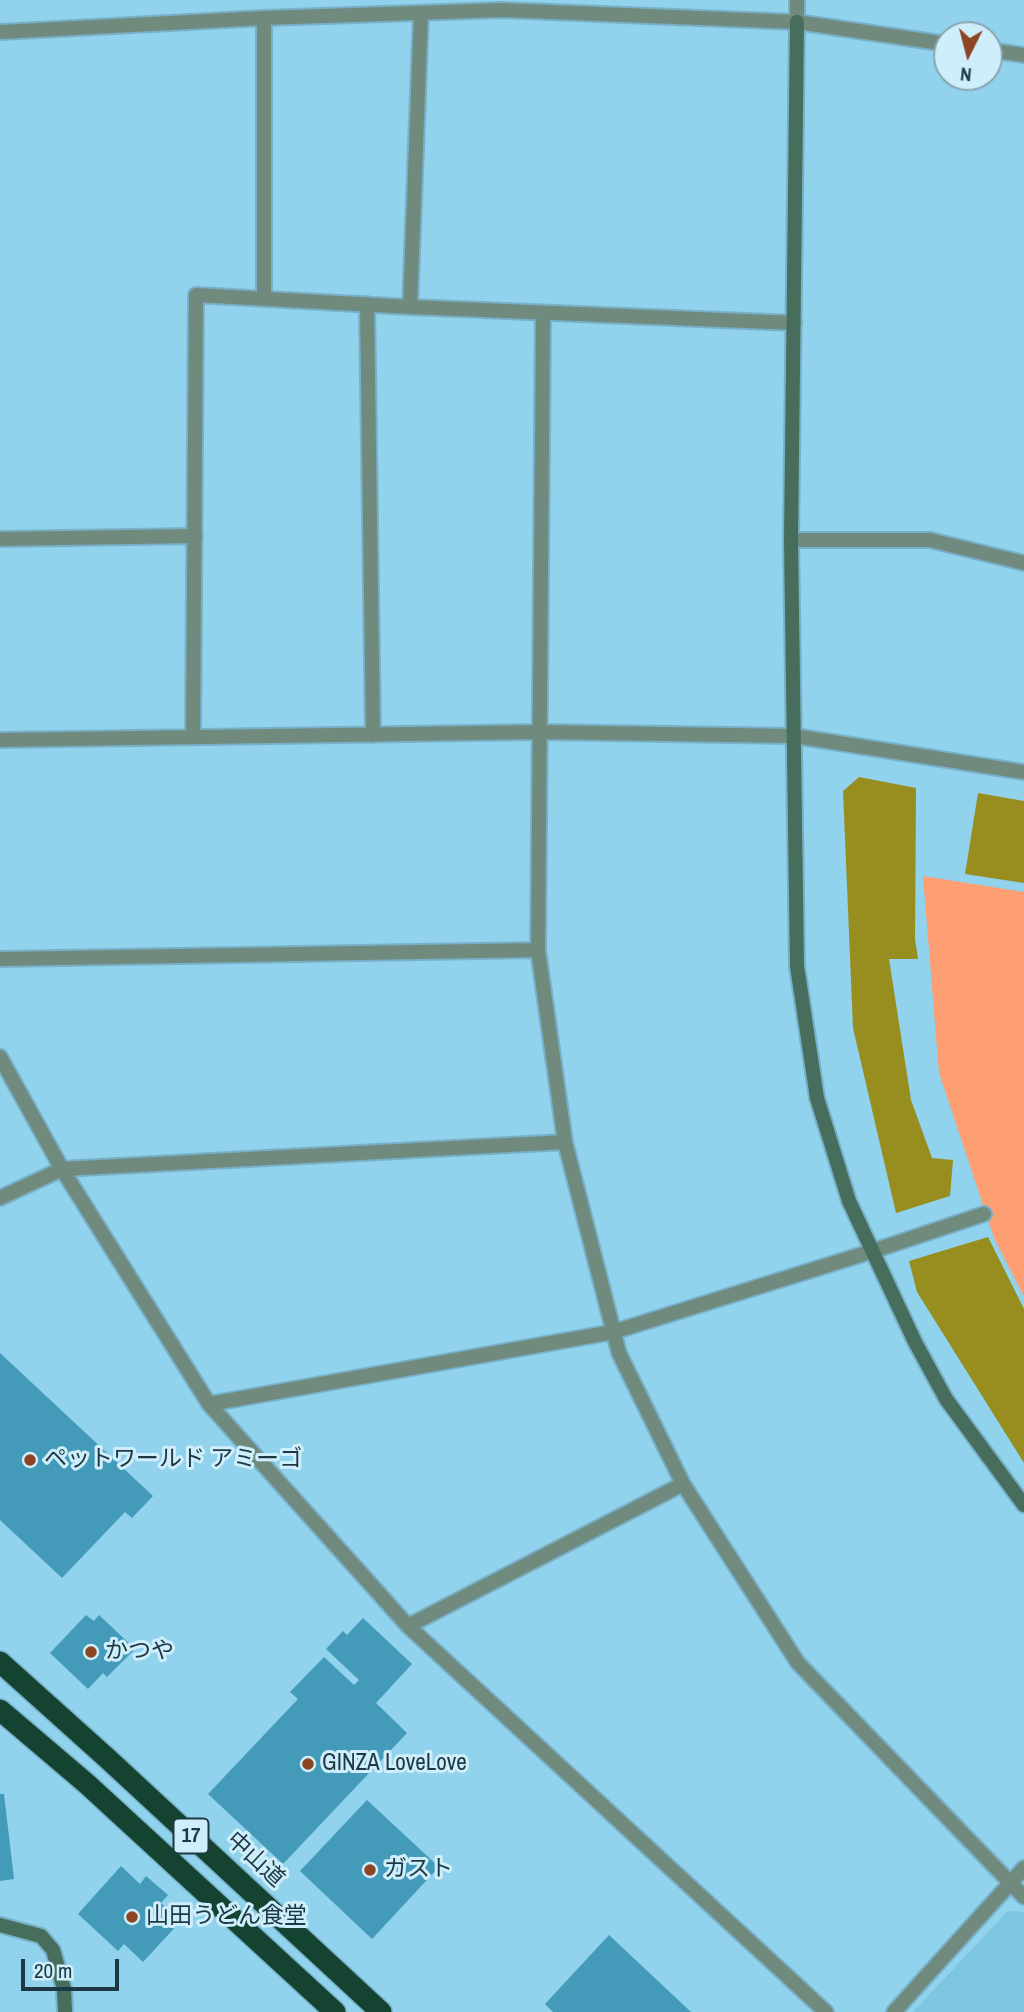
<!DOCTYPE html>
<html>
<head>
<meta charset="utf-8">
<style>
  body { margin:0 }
  #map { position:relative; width:1024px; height:2012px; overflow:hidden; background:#91d2ec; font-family:"Archivo Narrow",sans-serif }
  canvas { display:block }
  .north { position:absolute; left:933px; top:21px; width:70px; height:70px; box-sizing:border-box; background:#ceeefb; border:2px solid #88a5b1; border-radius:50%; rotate:186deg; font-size:19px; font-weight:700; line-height:28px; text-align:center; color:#1e3843 }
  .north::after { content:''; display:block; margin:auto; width:24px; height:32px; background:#8c4422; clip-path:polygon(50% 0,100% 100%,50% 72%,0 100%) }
  .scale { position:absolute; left:21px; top:1959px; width:98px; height:32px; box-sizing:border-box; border:4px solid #1e3843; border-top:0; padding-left:9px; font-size:21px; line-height:24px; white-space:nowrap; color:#1e3843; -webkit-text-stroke:5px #ceeefb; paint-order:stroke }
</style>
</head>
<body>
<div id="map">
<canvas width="1024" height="2012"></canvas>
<div class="north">N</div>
<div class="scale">20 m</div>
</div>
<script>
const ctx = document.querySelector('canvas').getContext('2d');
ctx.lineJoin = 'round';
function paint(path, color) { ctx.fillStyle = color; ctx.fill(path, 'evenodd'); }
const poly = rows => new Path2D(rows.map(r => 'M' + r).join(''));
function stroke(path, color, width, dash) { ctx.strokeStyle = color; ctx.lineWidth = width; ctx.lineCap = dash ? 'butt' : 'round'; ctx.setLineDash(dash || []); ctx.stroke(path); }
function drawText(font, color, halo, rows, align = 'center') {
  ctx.font = font + ' "Archivo Narrow","Noto Sans JP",sans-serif'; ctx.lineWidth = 6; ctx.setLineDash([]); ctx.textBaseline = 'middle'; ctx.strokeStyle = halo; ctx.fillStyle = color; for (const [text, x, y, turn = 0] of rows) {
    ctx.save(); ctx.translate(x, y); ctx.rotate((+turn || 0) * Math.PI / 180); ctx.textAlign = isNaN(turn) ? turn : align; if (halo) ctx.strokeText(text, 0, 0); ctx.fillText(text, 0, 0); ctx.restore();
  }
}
const built = poly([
  [1008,1911,1024,1912,1024,2012,913,2012]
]);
const green = poly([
  [923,876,1024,892,1024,1297,994,1238,939,1073]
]);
const water = poly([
  [859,777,916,788,915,939,918,959,889,959,911,1100,932,1158,953,1160,950,1196,896,1213,853,1028,843,791],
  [978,793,1024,801,1024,883,965,874],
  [988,1237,1024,1309,1024,1463,917,1292,909,1261]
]);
const building = poly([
  [0,1353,153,1496,132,1518,125,1512,62,1578,0,1520],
  [86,1615,94,1621,99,1615,135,1649,107,1677,103,1673,88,1689,50,1653],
  [363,1618,412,1664,376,1703,407,1733,283,1864,208,1794,298,1699,290,1692,324,1657,354,1685,359,1680,326,1649,343,1631,347,1635],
  [0,1794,4,1794,14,1879,0,1881],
  [367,1800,439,1867,372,1939,300,1871],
  [121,1866,140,1884,146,1876,168,1895,161,1903,181,1921,143,1962,124,1944,118,1951,78,1914],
  [609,1935,691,2012,553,2012,545,2004]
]);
const street = poly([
  [797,0,797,22],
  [0,32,264,18,502,10,797,22,947,44],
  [989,50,1024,55],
  [264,299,264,18],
  [367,304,373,735],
  [410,307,421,13],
  [543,313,538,950,565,1142,619,1353,683,1484,798,1663,1024,1897],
  [0,539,195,536],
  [791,540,930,540,1024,563],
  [193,737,196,295,410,307,794,323],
  [0,740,539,732,794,736,1024,772],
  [0,959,538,950],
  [0,1057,62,1169,209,1404,408,1626,826,2012],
  [0,1198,62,1169,565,1142],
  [209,1404,613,1332,873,1251,984,1214],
  [408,1626,683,1484],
  [894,2012,1024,1868]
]);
const secondary = poly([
  [797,22,791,540,797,966,817,1098,849,1201,915,1342,946,1399,1024,1505],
  [0,1925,41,1936,53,1950,64,1989,65,2012]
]);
const highway = poly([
  [0,1662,108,1759,381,2012],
  [0,1710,87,1784,335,2012]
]);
const markers = [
  [30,1460,7,"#8c4422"],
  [91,1652,7,"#8c4422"],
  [308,1764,7,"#8c4422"],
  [370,1870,7,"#8c4422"],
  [132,1917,7,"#8c4422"]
];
const shields = [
  [191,1836,35]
];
const shieldNames = [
  ["17",191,1836]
];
const poiNames = [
  ["ペットワールド アミーゴ",44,1460],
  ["かつや",105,1652],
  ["GINZA LoveLove",322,1764],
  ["ガスト",384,1870],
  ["山田うどん食堂",146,1917]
];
const streetNames = [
  ["中山道",255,1860,43]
];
paint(built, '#7dc6e2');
paint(green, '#fd9e73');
paint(water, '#978e1f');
paint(building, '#449ab9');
stroke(street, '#78b0c7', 18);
stroke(secondary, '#78b0c7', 18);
stroke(highway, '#78b0c7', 24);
stroke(street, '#718a7e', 14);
stroke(secondary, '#476d5c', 14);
stroke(highway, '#144331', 21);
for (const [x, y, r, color] of markers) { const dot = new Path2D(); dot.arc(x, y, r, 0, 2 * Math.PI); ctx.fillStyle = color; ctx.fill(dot); stroke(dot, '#ceeefb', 2.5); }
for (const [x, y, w] of shields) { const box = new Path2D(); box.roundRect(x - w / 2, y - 17.5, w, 35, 5); ctx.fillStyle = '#ceeefb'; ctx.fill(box); stroke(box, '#1e3843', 2); }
drawText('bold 21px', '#1e3843', null, shieldNames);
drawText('23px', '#1e3843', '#ceeefb', poiNames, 'left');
drawText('23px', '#1e3843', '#ceeefb', streetNames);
</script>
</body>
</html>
